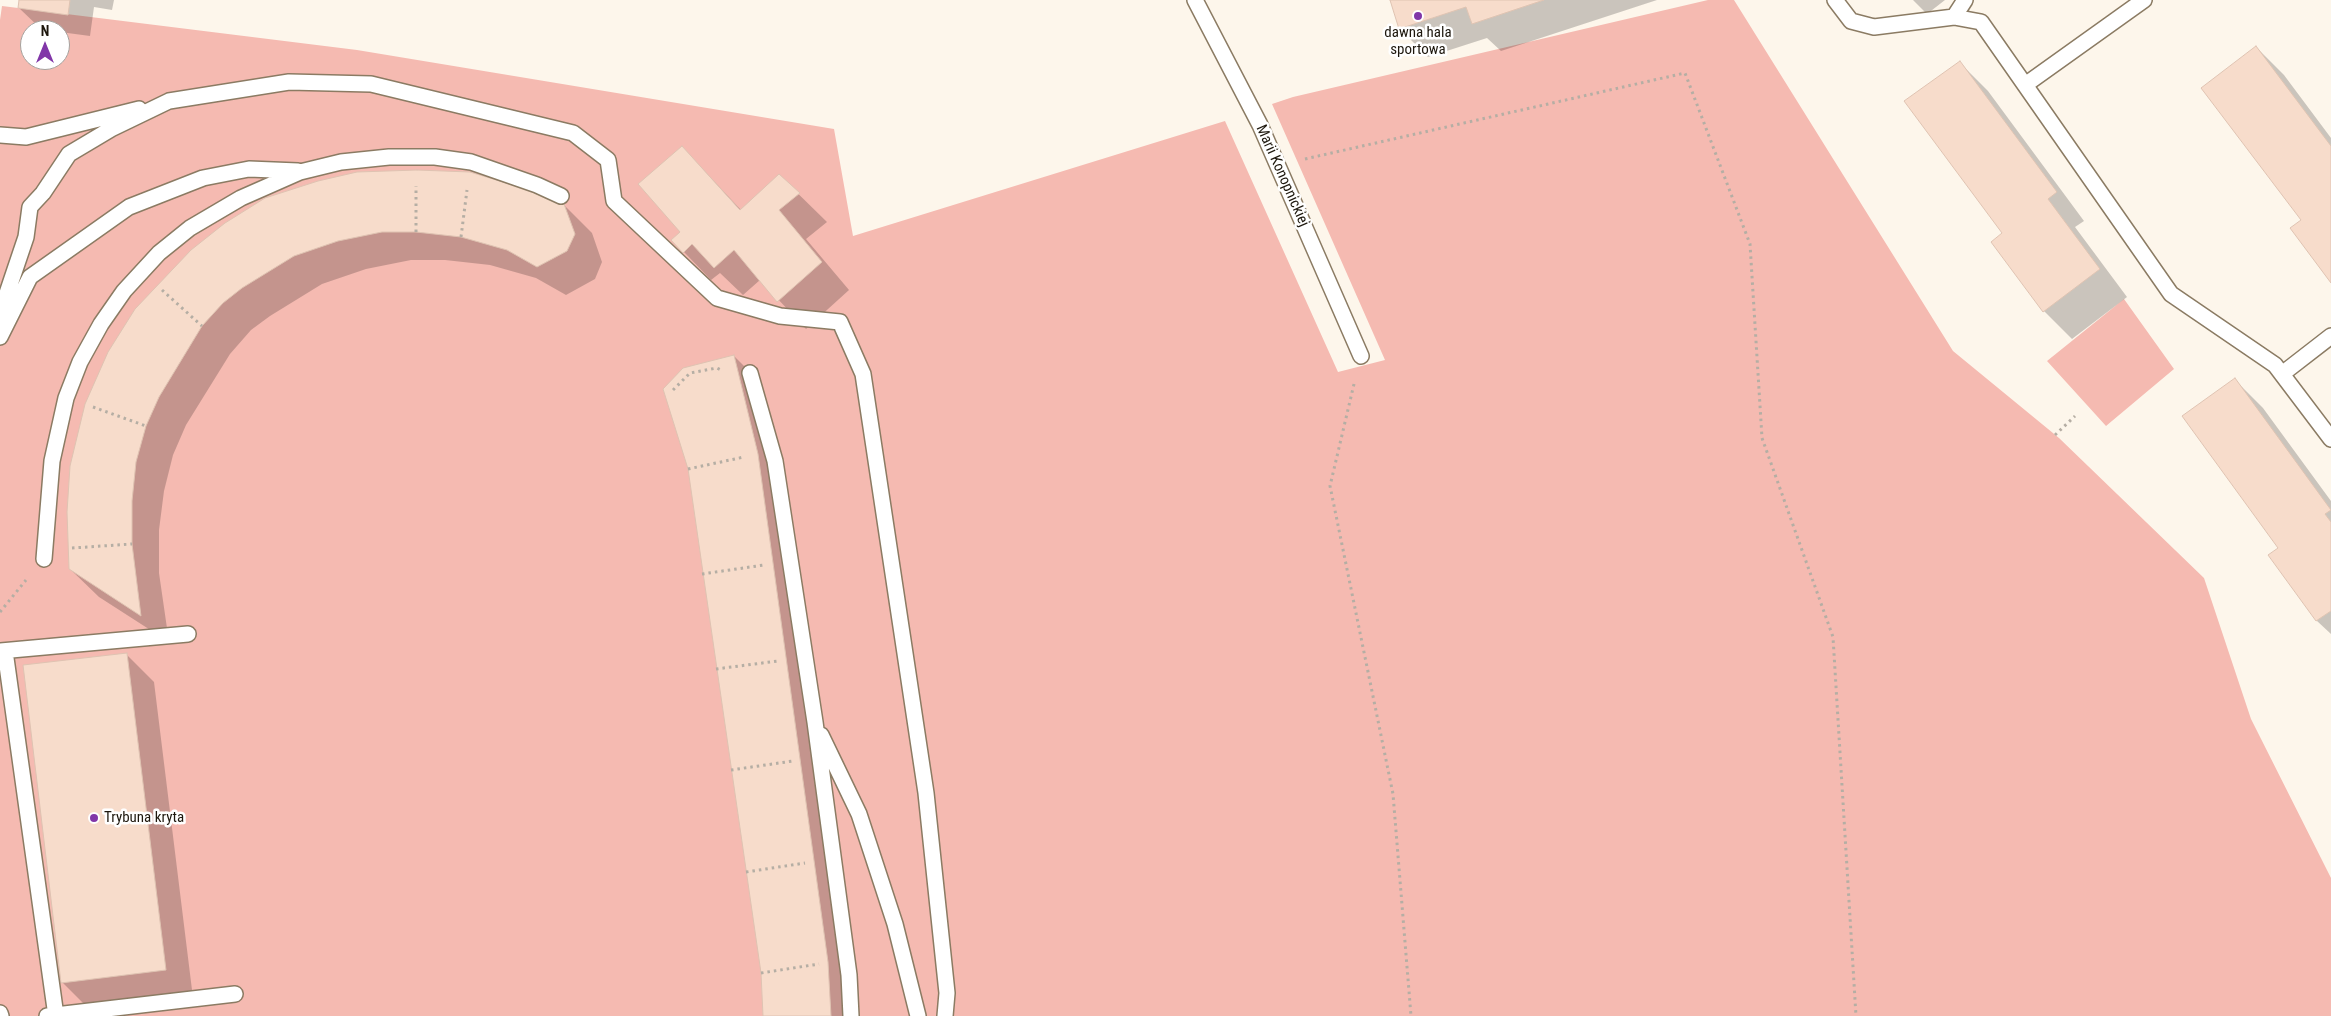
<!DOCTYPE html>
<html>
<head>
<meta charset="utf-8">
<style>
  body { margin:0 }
  #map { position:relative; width:2331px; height:1016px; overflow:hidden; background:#fdf6eb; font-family:"Roboto Condensed",sans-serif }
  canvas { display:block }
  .north { position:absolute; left:20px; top:20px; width:50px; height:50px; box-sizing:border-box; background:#fff; border:1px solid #a5a29e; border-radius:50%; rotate:0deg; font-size:14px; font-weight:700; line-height:20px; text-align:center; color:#1d170d }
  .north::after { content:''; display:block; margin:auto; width:18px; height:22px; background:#8136a8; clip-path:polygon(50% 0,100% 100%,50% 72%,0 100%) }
</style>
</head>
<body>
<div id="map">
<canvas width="2331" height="1016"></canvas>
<div class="north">N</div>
</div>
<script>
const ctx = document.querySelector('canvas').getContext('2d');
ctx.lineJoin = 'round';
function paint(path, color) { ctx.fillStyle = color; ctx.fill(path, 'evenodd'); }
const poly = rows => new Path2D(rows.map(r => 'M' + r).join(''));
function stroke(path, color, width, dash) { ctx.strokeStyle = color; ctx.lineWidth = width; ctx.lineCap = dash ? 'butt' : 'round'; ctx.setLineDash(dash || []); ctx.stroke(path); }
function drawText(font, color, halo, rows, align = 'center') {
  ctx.font = font + ' "Roboto Condensed",sans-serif'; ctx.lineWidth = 5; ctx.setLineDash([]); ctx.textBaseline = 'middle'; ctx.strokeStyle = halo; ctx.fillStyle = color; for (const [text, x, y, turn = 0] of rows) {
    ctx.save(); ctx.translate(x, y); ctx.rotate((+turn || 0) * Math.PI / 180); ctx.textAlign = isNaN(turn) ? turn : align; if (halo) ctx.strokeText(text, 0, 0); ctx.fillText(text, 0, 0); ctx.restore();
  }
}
const green = poly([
  [1708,0,1734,0,1953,351,2059,438,2204,578,2251,719,2331,878,2331,1016,0,1016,0,20,2,6,357,50,834,129,853,236,1225,121,1338,372,1385,360,1272,104,1293,97],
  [30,30,60,30,60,60,30,60],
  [2124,299,2174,369,2106,426,2047,361]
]);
const shadow = poly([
  [20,0,114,0,112,10,94,7,90,36,60,32,60,30,42,30,19,8],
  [1391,0,1657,0,1501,51,1487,38,1428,57,1400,29],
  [1913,0,1945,0,1927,14],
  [2256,47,2284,75,2331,138,2331,281,2302,220],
  [1960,63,1988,91,2084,221,2075,227,2127,297,2072,339,2044,311,2004,233],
  [682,147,741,210,779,175,827,222,806,239,849,290,806,329,760,280,743,295,720,273,711,280,684,252],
  [564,205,592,233,602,262,595,279,566,295,536,278,490,265,445,260,411,260,366,269,322,284,270,316,251,330,230,354,186,425,173,455,164,491,159,530,159,573,169,642,99,597,70,569,192,251],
  [734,356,762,384,786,483,857,1016,764,1016],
  [2235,380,2263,408,2331,501,2331,634,2317,621,2270,556,2280,548],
  [126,654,154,682,193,998,90,1010,62,982]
]);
const building = poly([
  [19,0,70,0,68,15,18,8,19,0],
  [1390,0,1544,0,1472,24,1466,7,1399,29,1390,0],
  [2256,46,2331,146,2331,283,2290,228,2301,220,2201,88,2256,46],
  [1960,61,2057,192,2048,199,2100,269,2043,312,1991,242,2002,233,1904,101,1960,61],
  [682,146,740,210,779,174,800,193,779,210,822,262,777,302,734,250,714,268,692,244,683,253,671,240,680,232,638,184,682,146],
  [417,170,470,172,526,189,564,204,575,234,567,251,537,267,507,250,461,237,416,232,382,232,338,241,294,256,242,288,223,303,202,326,159,397,146,426,136,462,132,501,132,544,141,616,69,569,67,512,70,466,85,404,108,352,135,309,191,250,225,223,265,198,318,181,357,172,417,170],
  [734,355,758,454,828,962,831,1016,763,1016,761,973,688,469,663,389,683,368,734,355],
  [2235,378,2331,510,2325,514,2331,522,2331,611,2316,621,2268,555,2278,548,2182,416,2235,378],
  [127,653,166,970,61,983,23,665,127,653]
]);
const path = poly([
  [1305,159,1685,73,1750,244,1762,438,1833,637,1856,1016],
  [416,232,416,186],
  [461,237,467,190],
  [162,290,202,326],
  [1354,384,1330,486,1393,794,1411,1016],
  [673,390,690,373,717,368,721,370],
  [93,407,146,426],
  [2055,435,2075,416],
  [688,469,744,457],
  [72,548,132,544],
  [702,574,764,565],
  [0,612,26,580],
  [716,669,778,661],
  [731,770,793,761],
  [746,872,805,863],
  [761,973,819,964]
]);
const lane = poly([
  [1195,0,1260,125,1361,356],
  [1835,0,1851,21,1874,27,1954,17,1981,22,2171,294,2275,365,2331,439],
  [1954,17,1965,0],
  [2025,85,2144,0],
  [0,135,26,137,139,109],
  [0,314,26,237,30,207,43,193,69,154,111,129,169,101,289,82,371,84,573,133,608,160,614,201,717,298,780,316,840,322,863,374,926,793,947,993,945,1016],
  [0,337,30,277,129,207,203,178,249,169,298,171],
  [750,373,775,461,815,722,849,975,851,1016],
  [2282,374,2331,336],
  [44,559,52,461,66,398,80,362,101,324,124,291,159,253,190,228,241,198,300,172,341,162,389,157,435,157,471,162,537,185,561,196],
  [0,651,188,634],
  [5,651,56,1016],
  [821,735,859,814,895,924,918,1016],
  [0,1013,1,1016],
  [47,1016,235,994]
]);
const markers = [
  [1418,16,5,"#8136a8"],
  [94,818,5,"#8136a8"]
];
const poiNames = [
  ["dawna hala",1418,33],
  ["sportowa",1418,50],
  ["Trybuna kryta",104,818,"left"]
];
const streetNames = [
  ["Marii Konopnickiej",1282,176,66]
];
paint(green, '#f5bab1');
paint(shadow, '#0003');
paint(building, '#f7dccb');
stroke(building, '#dfc3b2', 1);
stroke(lane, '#8b7b63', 18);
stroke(path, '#b5aea4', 3, [2.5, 4]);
stroke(lane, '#fff', 15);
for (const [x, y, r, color] of markers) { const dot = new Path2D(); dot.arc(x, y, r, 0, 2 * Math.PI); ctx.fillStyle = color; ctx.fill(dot); stroke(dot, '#fff', 2); }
drawText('15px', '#1d170d', '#fff', poiNames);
drawText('15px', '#1d170d', '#fff', streetNames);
</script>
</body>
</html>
